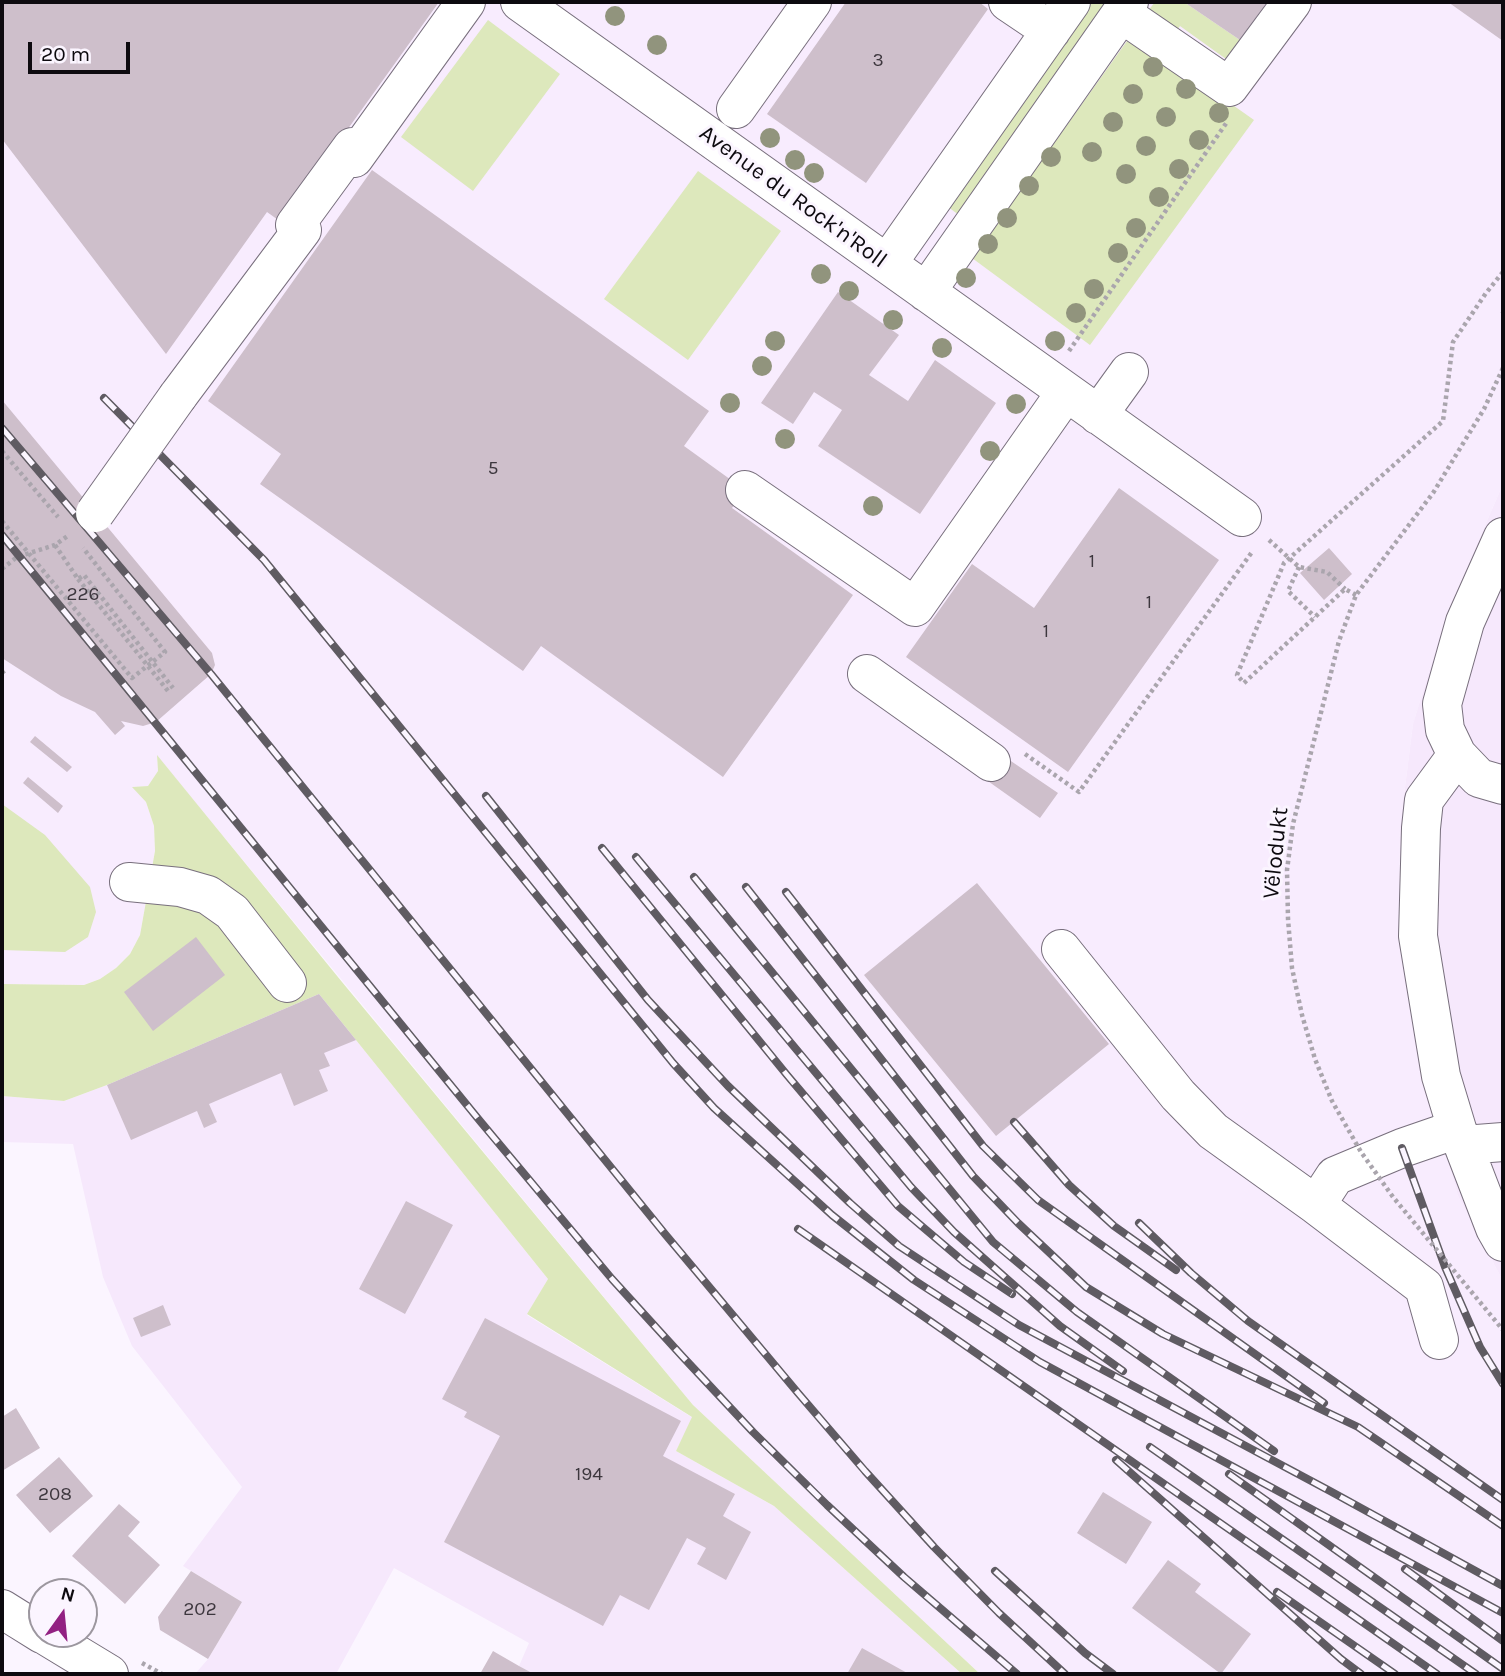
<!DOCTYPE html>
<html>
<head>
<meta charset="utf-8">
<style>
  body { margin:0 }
  #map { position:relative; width:1505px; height:1676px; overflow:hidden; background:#fbf5ff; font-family:Karla,sans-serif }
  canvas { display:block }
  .frame { position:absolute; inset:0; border:4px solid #0d0a0f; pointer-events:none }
  .north { position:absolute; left:28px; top:1578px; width:70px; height:70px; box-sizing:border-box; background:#fbf5ff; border:2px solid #9c979f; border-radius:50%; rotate:15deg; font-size:19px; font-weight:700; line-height:28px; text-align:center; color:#0d0a0f }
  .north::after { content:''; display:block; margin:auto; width:24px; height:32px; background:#922182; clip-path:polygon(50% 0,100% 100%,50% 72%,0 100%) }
  .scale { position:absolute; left:28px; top:42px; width:102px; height:32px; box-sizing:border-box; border:4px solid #0d0a0f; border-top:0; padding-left:9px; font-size:21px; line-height:24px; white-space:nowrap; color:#0d0a0f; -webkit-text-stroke:5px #fbf5ff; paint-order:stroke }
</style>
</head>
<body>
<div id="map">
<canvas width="1505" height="1676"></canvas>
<div class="frame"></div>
<div class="north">N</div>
<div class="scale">20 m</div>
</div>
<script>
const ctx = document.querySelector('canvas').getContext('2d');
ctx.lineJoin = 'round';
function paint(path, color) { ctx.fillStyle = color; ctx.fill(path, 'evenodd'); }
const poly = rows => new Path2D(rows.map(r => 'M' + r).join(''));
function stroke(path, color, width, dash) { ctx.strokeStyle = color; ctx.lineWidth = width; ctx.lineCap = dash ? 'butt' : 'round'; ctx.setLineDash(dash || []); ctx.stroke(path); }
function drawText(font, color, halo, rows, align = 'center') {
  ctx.font = font + ' Karla,sans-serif'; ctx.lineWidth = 6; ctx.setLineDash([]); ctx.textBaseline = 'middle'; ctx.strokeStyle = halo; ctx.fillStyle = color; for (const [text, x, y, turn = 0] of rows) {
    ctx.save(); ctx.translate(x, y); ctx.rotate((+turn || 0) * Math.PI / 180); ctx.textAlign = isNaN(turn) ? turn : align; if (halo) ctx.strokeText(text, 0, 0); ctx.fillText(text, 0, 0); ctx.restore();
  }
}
const built = poly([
  [2,2,1503,2,1503,484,1446,615,1413,724,1400,827,1399,934,1426,1080,1458,1196,1503,1281,1503,1674,980,1674,693,1405,157,756,158,771,148,786,133,787,146,802,154,826,155,851,140,935,130,954,116,968,100,979,84,985,2,984]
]);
const industrial = poly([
  [1503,484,1503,1281,1458,1196,1426,1080,1399,934,1400,827,1413,724,1446,615],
  [319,994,548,1279,527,1315,693,1418,676,1451,774,1506,962,1674,534,1674,519,1666,529,1643,394,1568,336,1674,195,1674,208,1659,242,1602,183,1566,242,1487,132,1346,103,1277,73,1144,2,1142,2,1096,64,1101,107,1085]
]);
const green = poly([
  [1083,2,1117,2,964,219,943,203],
  [1155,2,1184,2,1240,40,1226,59,1180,26,1173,36,1144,16],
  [488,20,560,74,473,191,401,137],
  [1132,34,1254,120,1090,345,972,258],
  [698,171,781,231,688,360,604,299],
  [157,755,342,982,693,1405,980,1674,962,1674,774,1506,676,1451,692,1417,527,1314,548,1279,319,994,107,1085,64,1101,2,1096,2,984,84,985,100,979,116,968,130,954,140,935,155,851,154,826,146,802,132,787,148,786,158,771],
  [2,804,45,835,90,887,96,912,88,937,65,952,2,950]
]);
const building = poly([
  [2,2,439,2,281,222,267,212,166,354,2,139],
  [846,2,979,2,988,9,866,183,767,114],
  [1184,2,1267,2,1240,40],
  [1448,2,1503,2,1503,41],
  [372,170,709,411,684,446,745,490,732,508,853,595,723,777,541,646,523,671,260,484,281,454,208,401],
  [838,292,899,335,869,375,908,401,935,360,996,403,920,514,818,446,842,410,814,392,793,424,761,403],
  [2,400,212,653,215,665,211,674,156,722,143,726,121,721,125,726,115,735,95,712,61,696,2,658],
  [1119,488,1219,560,1068,772,906,657,972,564,1034,608],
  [1329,548,1352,574,1324,600,1300,573],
  [35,736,72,767,67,772,30,742],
  [1002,755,1058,793,1040,818,985,779],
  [28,777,63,806,58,813,23,783],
  [977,883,1109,1044,996,1136,864,975],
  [196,937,225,975,153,1031,124,992],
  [319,994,356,1040,324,1053,330,1066,319,1070,328,1091,294,1106,281,1073,209,1104,217,1122,204,1128,197,1111,131,1140,107,1085],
  [406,1201,453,1225,405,1314,359,1289],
  [163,1305,171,1325,141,1337,133,1318],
  [485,1318,681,1421,663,1456,735,1494,723,1516,751,1532,726,1580,697,1564,706,1548,687,1538,649,1610,620,1595,603,1626,444,1542,500,1436,464,1417,467,1412,442,1399],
  [16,1408,40,1448,2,1471,2,1417],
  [59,1457,93,1496,50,1533,16,1495],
  [1103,1492,1152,1522,1126,1564,1077,1533],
  [119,1504,140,1522,128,1536,160,1565,125,1604,72,1556],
  [1168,1560,1201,1584,1195,1592,1251,1634,1221,1674,1132,1608],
  [191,1571,242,1602,208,1659,160,1630,158,1617],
  [862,1648,909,1674,847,1674],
  [493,1651,519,1666,534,1674,480,1674]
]);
const path = poly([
  [1503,313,1503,312],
  [1069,351,1227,122],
  [2,451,58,517],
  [2,521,132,678,165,652,83,548],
  [1269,540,1299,567,1327,572,1345,589],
  [55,545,78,579,84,575,173,688],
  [1299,567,1288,591,1315,617],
  [2,569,17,557,55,545,69,535],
  [78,579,168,691],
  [2,671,5,675],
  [1025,754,1079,792,1252,552],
  [142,1663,162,1674]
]);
const minor = poly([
  [520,2,1242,517],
  [1008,2,1051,31],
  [1121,13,1229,87,1292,2],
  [736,109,812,2],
  [354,158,466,2],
  [887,264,1071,2],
  [926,292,1129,2],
  [178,396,302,230,295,225,352,147],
  [1098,415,1129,372],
  [745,490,915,607,1066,392],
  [1503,537,1465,622,1442,704,1445,730,1457,755,1424,800,1421,828,1418,936,1441,1076,1457,1129,1495,1228,1503,1242],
  [867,674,991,762],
  [1457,755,1479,778,1503,785],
  [129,882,180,887,208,895,232,912,287,983],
  [1061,949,1178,1095,1213,1131,1316,1205,1424,1287,1439,1340],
  [1464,1145,1503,1142],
  [1316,1205,1335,1176,1402,1148,1457,1129]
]);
const major = poly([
  [2,1609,42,1634],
  [43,1634,109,1674]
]);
const rail = poly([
  [104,398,264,560,673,1063,714,1108,832,1215,914,1280,1040,1362,1503,1613],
  [2,428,211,674,665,1234,798,1393,865,1471,934,1547,999,1613,1065,1674],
  [2,535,480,1121,612,1279,682,1356,753,1432,827,1505,904,1577,1017,1674],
  [486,796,648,1000,728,1086,850,1203,899,1246,1019,1325,1330,1491,1503,1586],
  [602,848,787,1075,898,1206,964,1262,1012,1294],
  [636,857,911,1187,954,1232,1060,1326,1123,1371],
  [694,877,993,1242,1077,1312,1274,1451],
  [746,887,973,1176,1018,1223,1086,1287,1163,1334,1358,1427,1503,1526],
  [786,892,983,1146,1038,1200,1324,1403],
  [1014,1122,1069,1185,1114,1226,1176,1270],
  [1402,1148,1445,1267,1480,1347,1503,1384],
  [1139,1223,1191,1273,1248,1321,1503,1500],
  [798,1229,1437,1674],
  [1150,1447,1476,1674],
  [1116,1460,1341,1659,1361,1674],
  [1229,1474,1503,1669],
  [1405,1569,1503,1641],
  [995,1571,1085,1653,1113,1674],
  [1277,1592,1395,1674]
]);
const pathBridge = poly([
  [1503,368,1484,409,1433,493,1356,595,1339,641,1293,824,1287,870,1288,919,1292,968,1302,1015,1315,1059,1332,1101,1361,1152,1393,1197,1503,1330],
  [1356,595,1345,589,1244,683,1237,675,1284,563,1443,421,1453,342,1486,293,1503,272]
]);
const minorBridge = poly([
  [95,513,178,396]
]);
const trees = [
  [615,16],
  [657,45],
  [1153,67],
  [1186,89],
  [1133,94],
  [1219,113],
  [1166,117],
  [1113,122],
  [770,138],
  [1199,140],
  [1146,146],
  [1092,152],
  [1051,157],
  [795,160],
  [1179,169],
  [814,173],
  [1126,174],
  [1029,186],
  [1159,197],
  [1007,218],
  [1136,228],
  [988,244],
  [1118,253],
  [821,274],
  [966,278],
  [1094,289],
  [849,291],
  [1076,313],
  [893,320],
  [775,341],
  [1055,341],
  [942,348],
  [762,366],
  [730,403],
  [1016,404],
  [785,439],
  [990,451],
  [873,506]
];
const numberNames = [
  ["3",878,61],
  ["5",493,469],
  ["1",1092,562],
  ["226",83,595],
  ["1",1149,603],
  ["1",1046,632],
  ["194",589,1475],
  ["208",55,1495],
  ["202",200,1610]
];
const streetNames = [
  ["Avenue du Rock'n'Roll",793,197,36],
  ["Vëlodukt",1276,853,-84]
];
paint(built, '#f8ecfe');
paint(industrial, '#f6e8fc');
paint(green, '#dde8bc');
paint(building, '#cebfcb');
stroke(minor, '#786f7d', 40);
stroke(major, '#786f7d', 40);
stroke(path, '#aaa5ad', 4.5, [3.5, 3.5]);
stroke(minor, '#fff', 38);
stroke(major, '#fff', 38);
stroke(rail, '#5f5b62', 8);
stroke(rail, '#fbf5ff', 5, [16]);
stroke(minorBridge, '#786f7d', 40, []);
stroke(pathBridge, '#aaa5ad', 4.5, [3.5, 3.5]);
stroke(minorBridge, '#fff', 38);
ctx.fillStyle = '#91947d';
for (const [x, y] of trees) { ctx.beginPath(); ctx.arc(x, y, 10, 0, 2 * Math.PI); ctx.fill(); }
drawText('19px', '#3d373e', null, numberNames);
drawText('23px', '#0d0a0f', '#fbf5ff', streetNames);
</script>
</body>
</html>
